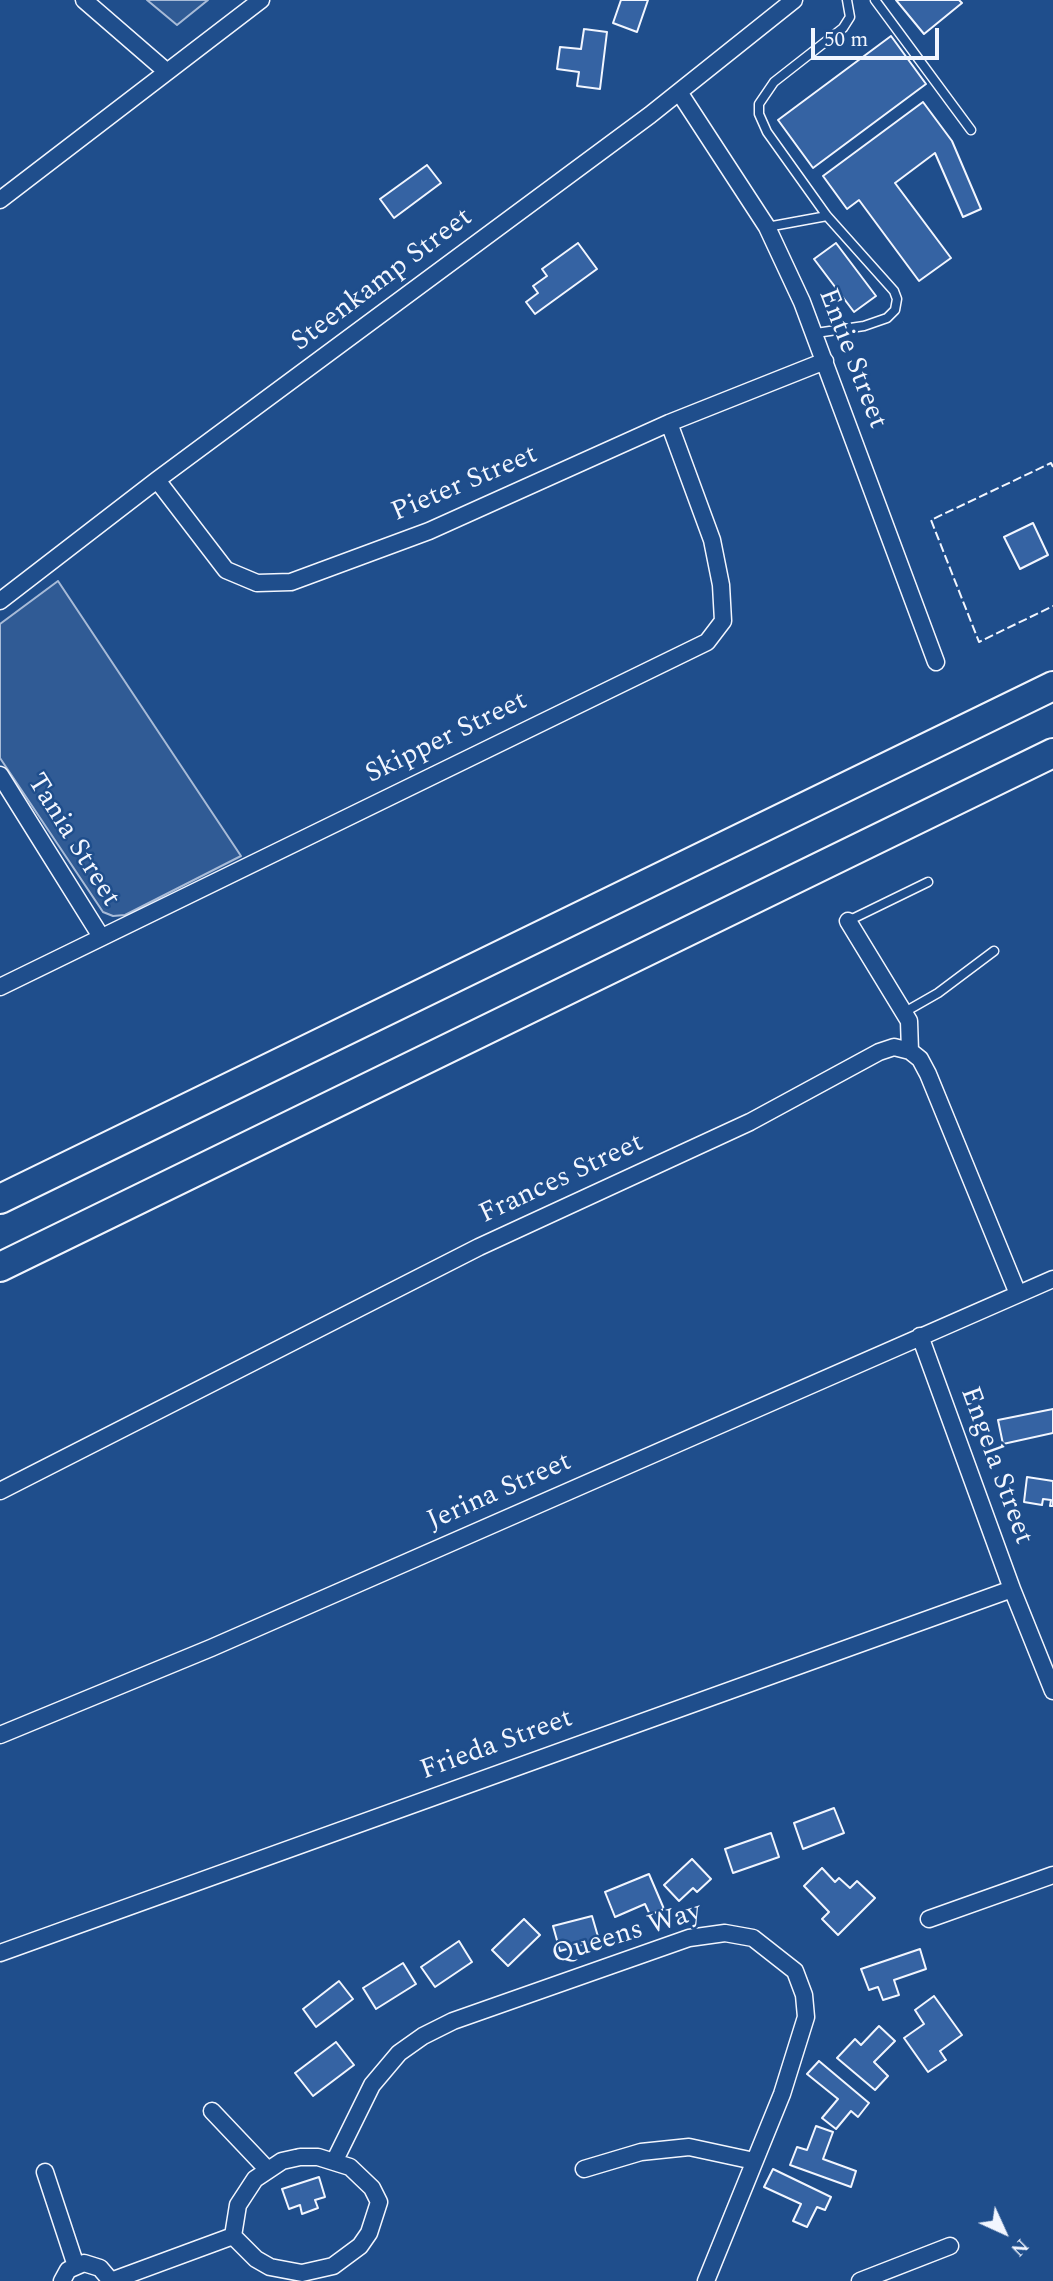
<!DOCTYPE html>
<html>
<head>
<meta charset="utf-8">
<style>
  body { margin:0 }
  #map { position:relative; width:1053px; height:2281px; overflow:hidden; background:#1f4e8c; font-family:Spectral,serif }
  canvas { display:block }
  .north { position:absolute; left:969px; top:2197px; width:70px; height:70px; -webkit-text-stroke:5px #1f4e8c; paint-order:stroke; rotate:135deg; font-size:19px; font-weight:700; line-height:28px; text-align:center; color:#f2f6ff }
  .north::after { content:''; display:block; margin:auto; width:24px; height:32px; background:#f2f6ff; clip-path:polygon(50% 0,100% 100%,50% 72%,0 100%) }
  .scale { position:absolute; left:811px; top:28px; width:128px; height:32px; box-sizing:border-box; border:4px solid #f2f6ff; border-top:0; padding-left:9px; font-size:21px; line-height:24px; white-space:nowrap; color:#f2f6ff; -webkit-text-stroke:5px #1f4e8c; paint-order:stroke }
</style>
</head>
<body>
<div id="map">
<canvas width="1053" height="2281"></canvas>
<div class="north">N</div>
<div class="scale">50 m</div>
</div>
<script>
const ctx = document.querySelector('canvas').getContext('2d');
ctx.lineJoin = 'round';
function paint(path, color) { ctx.fillStyle = color; ctx.fill(path, 'evenodd'); }
const poly = rows => new Path2D(rows.map(r => 'M' + r).join(''));
function stroke(path, color, width, dash) { ctx.strokeStyle = color; ctx.lineWidth = width; ctx.lineCap = dash ? 'butt' : 'round'; ctx.setLineDash(dash || []); ctx.stroke(path); }
function drawText(font, color, halo, rows, align = 'center') {
  ctx.font = font + ' Spectral,serif'; ctx.lineWidth = 5; ctx.setLineDash([]); ctx.textBaseline = 'middle'; ctx.strokeStyle = halo; ctx.fillStyle = color; for (const [text, x, y, turn = 0] of rows) {
    ctx.save(); ctx.translate(x, y); ctx.rotate((+turn || 0) * Math.PI / 180); ctx.textAlign = isNaN(turn) ? turn : align; if (halo) ctx.strokeText(text, 0, 0); ctx.fillText(text, 0, 0); ctx.restore();
  }
}
const built = poly([
  [147,0,208,0,177,25,147,0],
  [58,581,241,856,125,915,113,916,103,912,0,758,0,624,58,581]
]);
const building = poly([
  [621,0,648,0,637,32,613,23,621,0],
  [896,0,959,0,962,3,924,34,896,0],
  [584,29,607,32,600,89,577,86,579,72,557,69,560,47,581,49,584,29],
  [891,36,926,84,813,168,778,120,891,36],
  [923,102,952,141,981,209,963,217,935,153,895,183,951,258,919,281,859,200,847,209,823,176,923,102],
  [427,165,441,183,394,218,380,199,427,165],
  [578,243,597,269,535,314,526,302,538,293,533,286,547,276,542,269,578,243],
  [836,243,876,296,854,312,814,259,836,243],
  [1033,523,1048,555,1020,569,1004,537,1033,523],
  [1053,1409,1053,1433,1003,1444,998,1420,1053,1409],
  [1027,1477,1053,1481,1053,1506,1050,1506,1051,1500,1043,1499,1042,1505,1024,1502,1027,1477],
  [834,1808,844,1833,803,1849,794,1823,834,1808],
  [771,1833,779,1857,733,1873,725,1849,771,1833],
  [692,1859,711,1879,697,1892,693,1888,679,1901,664,1885,692,1859],
  [822,1868,835,1882,839,1878,850,1888,857,1881,875,1898,838,1935,822,1919,829,1912,804,1886,822,1868],
  [649,1874,664,1909,650,1915,645,1904,615,1917,605,1892,649,1874],
  [592,1916,599,1940,560,1951,553,1926,592,1916],
  [524,1919,540,1935,508,1966,492,1950,524,1919],
  [459,1941,472,1962,435,1987,421,1967,459,1941],
  [920,1949,926,1969,894,1980,899,1995,883,2000,878,1987,869,1990,861,1969,920,1949],
  [403,1963,416,1984,376,2009,363,1988,403,1963],
  [339,1981,353,1999,316,2027,303,2009,339,1981],
  [934,1996,962,2035,940,2051,946,2060,928,2072,904,2038,924,2024,915,2010,934,1996],
  [879,2026,895,2041,874,2062,888,2076,875,2090,837,2058,855,2039,861,2045,879,2026],
  [336,2042,354,2065,313,2096,295,2073,336,2042],
  [819,2061,869,2103,858,2117,851,2111,836,2129,822,2118,838,2099,807,2074,819,2061],
  [816,2126,833,2132,823,2159,856,2171,851,2187,790,2165,797,2147,807,2150,816,2126],
  [773,2169,831,2197,825,2210,817,2207,807,2227,793,2221,801,2204,764,2187,773,2169],
  [319,2177,325,2197,315,2200,318,2208,302,2214,300,2205,289,2209,282,2189,319,2177]
]);
const service = poly([
  [875,0,971,130],
  [767,227,827,216],
  [816,333,864,326,887,318,895,310,897,299,894,291,827,216,767,132,759,114,759,104,774,82,843,28,850,17,847,0],
  [848,921,928,882],
  [903,1013,938,993,994,951]
]);
const minor = poly([
  [84,0,166,71],
  [679,92,767,227,802,302,936,662],
  [0,200,261,0],
  [157,480,226,570,257,583,291,582,429,531,669,423,825,361],
  [0,601,157,480,650,115,794,0],
  [0,775,100,935],
  [848,921,909,1021,910,1051],
  [0,987,707,642,723,621,721,585,712,540,669,423],
  [920,1336,1012,1589,1053,1691],
  [0,1491,479,1247,750,1122,879,1052,894,1047,910,1051,920,1059,928,1074,1018,1294],
  [0,1735,211,1648,1053,1279],
  [929,1919,1053,1875],
  [0,1953,1012,1589],
  [212,2111,267,2169],
  [300,2157,318,2157,350,2167,372,2188,379,2202,369,2233,360,2246,333,2266,302,2273,270,2267,256,2259,233,2236,238,2205,255,2179,282,2161,300,2157],
  [335,2160,372,2085,399,2053,423,2036,453,2021,689,1938,725,1933,753,1938,795,1971,804,1995,806,2017,782,2094,706,2281],
  [584,2169,641,2152,689,2147,754,2161],
  [45,2172,76,2266],
  [62,2281,68,2270,84,2263,100,2268,111,2281],
  [111,2281,233,2236],
  [860,2281,950,2246]
]);
const motorway = poly([
  [0,1199,1053,686],
  [0,1267,1053,753]
]);
const fence = poly([
  [1053,467,1051,463,931,520,979,642,1053,606]
]);
const streetNames = [
  ["Steenkamp Street",383,281,-37],
  ["Entie Street",851,359,69],
  ["Pieter Street",465,485,-23],
  ["Skipper Street",447,739,-26],
  ["Tania Street",72,841,58],
  ["Frances Street",562,1180,-25],
  ["Engela Street",995,1466,70],
  ["Jerina Street",500,1493,-24],
  ["Frieda Street",497,1746,-20],
  ["Queens Way",627,1935,-17]
];
paint(built, '#305b95');
stroke(built, '#a8bbd7', 2);
paint(building, '#3563a3');
stroke(building, '#f2f6ff', 2);
stroke(service, '#f2f6ff', 11);
stroke(minor, '#f2f6ff', 19);
stroke(motorway, '#f2f6ff', 32);
stroke(service, '#1f4e8c', 8);
stroke(minor, '#1f4e8c', 16);
stroke(motorway, '#1f4e8c', 28);
stroke(fence, '#f2f6ff', 2, [9, 3.5]);
drawText('28px', '#f2f6ff', '#1f4e8c', streetNames);
</script>
</body>
</html>
